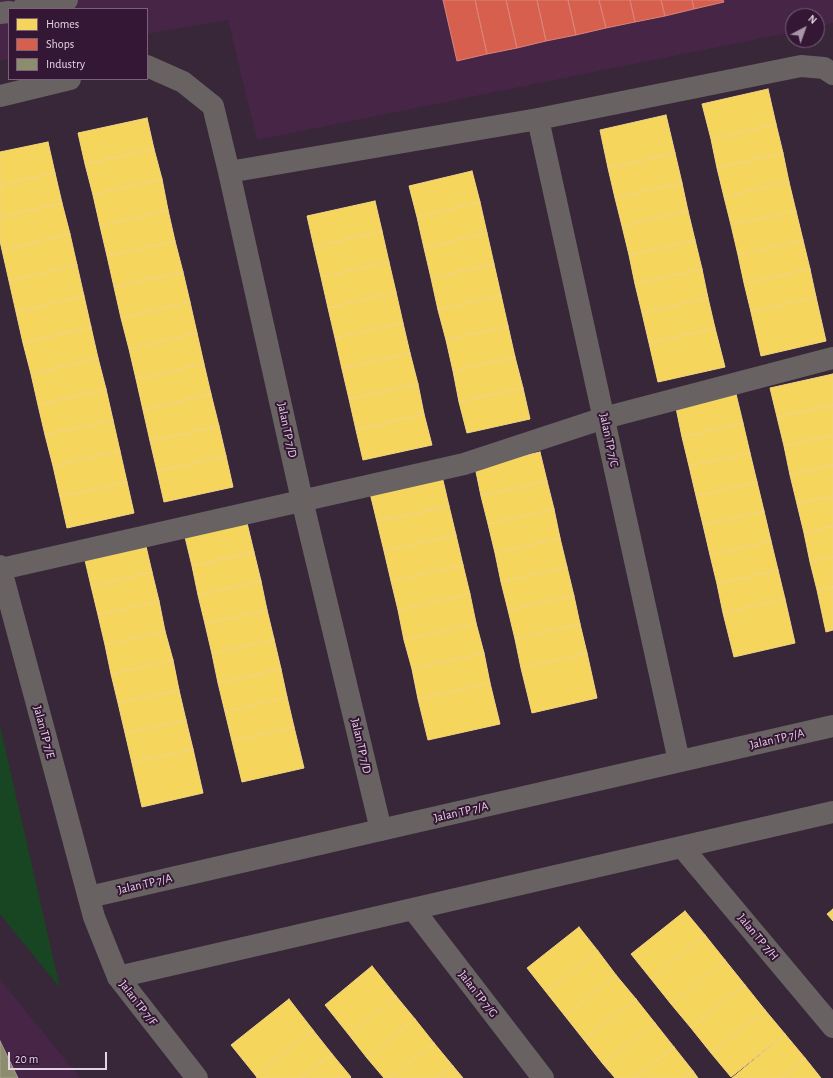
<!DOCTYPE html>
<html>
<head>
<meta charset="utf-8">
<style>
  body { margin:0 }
  #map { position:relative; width:833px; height:1078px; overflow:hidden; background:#382738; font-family:"Alegreya Sans",sans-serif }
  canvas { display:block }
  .legend { position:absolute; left:8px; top:8px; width:140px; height:72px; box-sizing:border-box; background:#341734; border:1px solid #7b627a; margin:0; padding:5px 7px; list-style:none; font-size:12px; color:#e5d2e4 }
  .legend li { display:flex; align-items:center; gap:8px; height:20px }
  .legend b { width:20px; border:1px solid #7b627a }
  .north { position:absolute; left:785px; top:8px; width:40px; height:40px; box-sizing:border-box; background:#341734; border:1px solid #7b627a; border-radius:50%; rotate:41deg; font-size:11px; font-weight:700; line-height:16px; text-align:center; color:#e5d2e4 }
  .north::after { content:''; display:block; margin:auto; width:14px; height:18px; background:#a896a8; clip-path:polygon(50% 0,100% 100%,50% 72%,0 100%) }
  .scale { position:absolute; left:8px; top:1052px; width:99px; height:18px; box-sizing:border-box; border:2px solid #e5d2e4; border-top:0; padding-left:5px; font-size:12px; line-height:14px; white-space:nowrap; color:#e5d2e4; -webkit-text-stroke:3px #341734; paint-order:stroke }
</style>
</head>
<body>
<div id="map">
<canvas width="833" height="1078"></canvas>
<ul class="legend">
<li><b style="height:11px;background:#f6d55c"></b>Homes</li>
<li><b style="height:11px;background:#d6604d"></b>Shops</li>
<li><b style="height:11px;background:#8c8c6e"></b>Industry</li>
</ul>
<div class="north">N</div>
<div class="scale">20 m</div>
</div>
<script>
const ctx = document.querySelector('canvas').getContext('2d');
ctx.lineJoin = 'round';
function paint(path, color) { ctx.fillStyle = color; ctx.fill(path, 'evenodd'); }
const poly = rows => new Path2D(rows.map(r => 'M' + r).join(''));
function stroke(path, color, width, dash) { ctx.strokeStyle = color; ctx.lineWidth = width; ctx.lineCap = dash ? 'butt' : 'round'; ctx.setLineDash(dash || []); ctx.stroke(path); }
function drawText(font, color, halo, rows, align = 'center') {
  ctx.font = font + ' "Alegreya Sans",sans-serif'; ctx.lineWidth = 4; ctx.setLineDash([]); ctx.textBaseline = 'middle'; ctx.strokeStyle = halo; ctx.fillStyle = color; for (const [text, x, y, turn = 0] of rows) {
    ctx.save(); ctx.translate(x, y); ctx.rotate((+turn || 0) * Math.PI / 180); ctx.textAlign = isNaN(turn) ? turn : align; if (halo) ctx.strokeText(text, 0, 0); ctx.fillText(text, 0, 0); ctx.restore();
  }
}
const built = poly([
  [0,0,833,0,833,23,817,27,817,16,793,16,793,32,257,140,228,20,147,34,147,9,9,9,9,59,0,61],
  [0,979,80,1078,0,1078]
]);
const green = poly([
  [0,726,60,988,0,914]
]);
const homes = poly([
  [768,89,776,124,711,139,702,104,768,89],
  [666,115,675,153,608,168,600,130,666,115],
  [147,118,154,149,85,164,78,133,147,118],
  [776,124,783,153,717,168,711,139,776,124],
  [48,142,55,173,0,185,0,152,48,142],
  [154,149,162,179,93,195,85,164,154,149],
  [675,153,682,183,615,198,608,168,675,153],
  [783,153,789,182,724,197,717,168,783,153],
  [472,171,480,202,417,217,409,186,472,171],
  [55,173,62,203,0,217,0,185,55,173],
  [162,179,168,210,100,226,93,195,162,179],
  [789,182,796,211,731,225,724,197,789,182],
  [682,183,688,211,622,226,615,198,682,183],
  [375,201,382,231,314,247,307,216,375,201],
  [480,202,487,233,424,248,417,217,480,202],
  [62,203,70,234,2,250,0,241,0,217,62,203],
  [168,210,175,241,107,256,100,226,168,210],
  [688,211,695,240,629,255,622,226,688,211],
  [796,211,803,240,738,255,731,225,796,211],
  [382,231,389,262,321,277,314,247,382,231],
  [487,233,494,264,431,278,424,248,487,233],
  [70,234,77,265,9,281,2,250,70,234],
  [695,240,702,269,635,284,629,255,695,240],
  [803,240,810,269,744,283,738,255,803,240],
  [175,241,183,272,114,287,107,256,175,241],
  [389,262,396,292,328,308,321,277,389,262],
  [494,264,501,295,438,310,431,278,494,264],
  [77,265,84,296,16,312,9,281,77,265],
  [702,269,708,298,642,313,635,284,702,269],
  [810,269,816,297,751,312,744,283,810,269],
  [183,272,190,302,121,318,114,287,183,272],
  [396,292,403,323,335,338,328,308,396,292],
  [501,295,508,326,446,340,438,310,501,295],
  [84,296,91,327,23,343,16,312,84,296],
  [816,297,826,341,761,356,751,312,816,297],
  [708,298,715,328,649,343,642,313,708,298],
  [190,302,197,333,129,349,121,318,190,302],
  [403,323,410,353,342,369,335,338,403,323],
  [508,326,515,357,453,371,446,340,508,326],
  [91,327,98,358,31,374,23,343,91,327],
  [715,328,725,367,658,382,649,343,715,328],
  [197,333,204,364,136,379,129,349,197,333],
  [410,353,418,384,349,399,342,369,410,353],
  [515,357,523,388,459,402,453,371,515,357],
  [98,358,106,389,38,405,31,374,98,358],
  [204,364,211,394,143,410,136,379,204,364],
  [833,374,833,405,777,417,770,388,833,374],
  [418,384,424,414,356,430,349,399,418,384],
  [523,388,530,419,467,433,459,402,523,388],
  [106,389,113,420,45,435,38,405,106,389],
  [211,394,219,426,150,441,143,410,211,394],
  [736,394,743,423,682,437,676,408,736,394],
  [833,405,833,435,784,446,777,417,833,405],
  [424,414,432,445,363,460,356,430,424,414],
  [113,420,120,451,53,466,45,435,113,420],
  [743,423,750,453,689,466,682,437,743,423],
  [219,426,226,456,157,471,150,441,219,426],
  [833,435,833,465,790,475,784,446,833,435],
  [120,451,127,482,60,497,53,466,120,451],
  [540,452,547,481,481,496,475,467,540,452],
  [750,453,757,482,696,496,689,466,750,453],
  [226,456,233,487,164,502,157,471,226,456],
  [833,465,833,496,797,504,790,475,833,465],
  [442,476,449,506,377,522,370,493,442,476],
  [547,481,554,509,488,524,481,496,547,481],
  [127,482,134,513,67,528,60,497,127,482],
  [757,482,764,511,703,525,696,496,757,482],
  [833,496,833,526,804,533,797,504,833,496],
  [449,506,456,535,384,551,377,522,449,506],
  [554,509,560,538,495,553,488,524,554,509],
  [764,511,771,541,710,555,703,525,764,511],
  [247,523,254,552,192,566,185,537,247,523],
  [833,526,833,557,810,562,804,533,833,526],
  [456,535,463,565,391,581,384,551,456,535],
  [560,538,567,567,501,582,495,553,560,538],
  [771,541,778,570,717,584,710,555,771,541],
  [145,542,152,572,91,586,84,556,145,542],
  [254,552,261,581,198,595,192,566,254,552],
  [833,557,833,587,817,590,810,562,833,557],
  [463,565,470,594,398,610,391,581,463,565],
  [567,567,574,596,508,610,501,582,567,567],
  [778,570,785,599,723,613,717,584,778,570],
  [152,572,159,601,98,615,91,586,152,572],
  [261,581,267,610,205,624,198,595,261,581],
  [833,587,833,630,826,632,817,590,833,587],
  [470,594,476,623,404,640,398,610,470,594],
  [574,596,580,624,515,639,508,610,574,596],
  [785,599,795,643,734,657,723,613,785,599],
  [159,601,165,631,105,645,98,615,159,601],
  [267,610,274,639,212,654,205,624,267,610],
  [476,623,484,653,412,669,404,640,476,623],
  [580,624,587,653,521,668,515,639,580,624],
  [165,631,173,660,111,674,105,645,165,631],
  [274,639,281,669,218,683,212,654,274,639],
  [484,653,490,683,418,699,412,669,484,653],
  [587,653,597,698,532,713,521,668,587,653],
  [173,660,179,690,118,703,111,674,173,660],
  [281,669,287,697,225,712,218,683,281,669],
  [490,683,500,724,428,740,418,699,490,683],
  [179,690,186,720,125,733,118,703,179,690],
  [287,697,294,727,232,741,225,712,287,697],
  [186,720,193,749,132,763,125,733,186,720],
  [294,727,304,768,242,782,232,741,294,727],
  [193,749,203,793,142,807,132,763,193,749],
  [833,909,833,921,827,914,833,909],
  [685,911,705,935,651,979,631,954,685,911],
  [579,927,598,951,546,992,527,968,579,927],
  [705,935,725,960,671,1004,651,979,705,935],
  [598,951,616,975,565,1016,546,992,598,951],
  [725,960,745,985,691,1028,671,1004,725,960],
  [372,966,396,996,349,1035,325,1005,372,966],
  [616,975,636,999,584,1040,565,1016,616,975],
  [745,985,765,1010,711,1053,691,1028,745,985],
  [396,996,415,1019,367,1058,349,1035,396,996],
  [289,999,313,1030,256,1076,231,1045,289,999],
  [636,999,655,1023,603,1064,584,1040,636,999],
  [765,1010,785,1034,731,1077,711,1053,765,1010],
  [415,1019,434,1043,391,1078,384,1078,367,1058,415,1019],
  [655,1023,674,1047,634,1078,615,1078,603,1064,655,1023],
  [313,1030,332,1054,302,1078,257,1078,256,1076,313,1030],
  [785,1034,805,1058,781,1078,732,1078,785,1034],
  [434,1043,453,1066,438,1078,391,1078,434,1043],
  [674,1047,693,1071,684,1078,634,1078,674,1047],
  [332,1054,351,1077,350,1078,302,1078,332,1054],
  [805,1058,821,1078,781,1078,805,1058],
  [453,1066,463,1078,438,1078,453,1066],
  [693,1071,698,1078,684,1078,693,1071]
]);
const shops = poly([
  [443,0,475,0,487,54,457,61,443,0],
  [475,0,506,0,517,48,487,54,475,0],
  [506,0,537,0,546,41,517,48,506,0],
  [537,0,568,0,576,35,546,41,537,0],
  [568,0,599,0,606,28,576,35,568,0],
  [599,0,630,0,635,22,606,28,599,0],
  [630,0,661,0,665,16,635,22,630,0],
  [661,0,692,0,694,9,665,16,661,0],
  [692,0,723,0,724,2,694,9,692,0]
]);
const industry = poly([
  [0,1041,18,1078,0,1078,0,1041]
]);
const minor = poly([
  [22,9,67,0],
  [0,13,9,12],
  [147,66,183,82,213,106,229,172,302,500,381,830],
  [0,96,70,79],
  [538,119,679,761],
  [229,172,538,119,801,66,824,68,833,74],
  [0,566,94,917,118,977,197,1078],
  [1,569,464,464,604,418,833,358],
  [682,847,833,1027],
  [89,897,833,726],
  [413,909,543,1078],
  [118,977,833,812]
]);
const streetNames = [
  ["Jalan TP 7/D",287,430,78],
  ["Jalan TP 7/C",609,440,78],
  ["Jalan TP 7/E",44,732,75],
  ["Jalan TP 7/A",777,739,-13],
  ["Jalan TP 7/D",361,746,77],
  ["Jalan TP 7/A",461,812,-13],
  ["Jalan TP 7/A",145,884,-13],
  ["Jalan TP 7/H",758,937,50],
  ["Jalan TP 7/G",478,994,52],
  ["Jalan TP 7/F",138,1003,52]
];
paint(built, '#462546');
paint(green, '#184622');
paint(homes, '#f6d55c');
stroke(homes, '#f1d485', 1);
paint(shops, '#d6604d');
stroke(shops, '#da827a', 1);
paint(industry, '#8c8c6e');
stroke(industry, '#a7a191', 1);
stroke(minor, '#686262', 22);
drawText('12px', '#e5d2e4', '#341734', streetNames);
</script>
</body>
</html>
